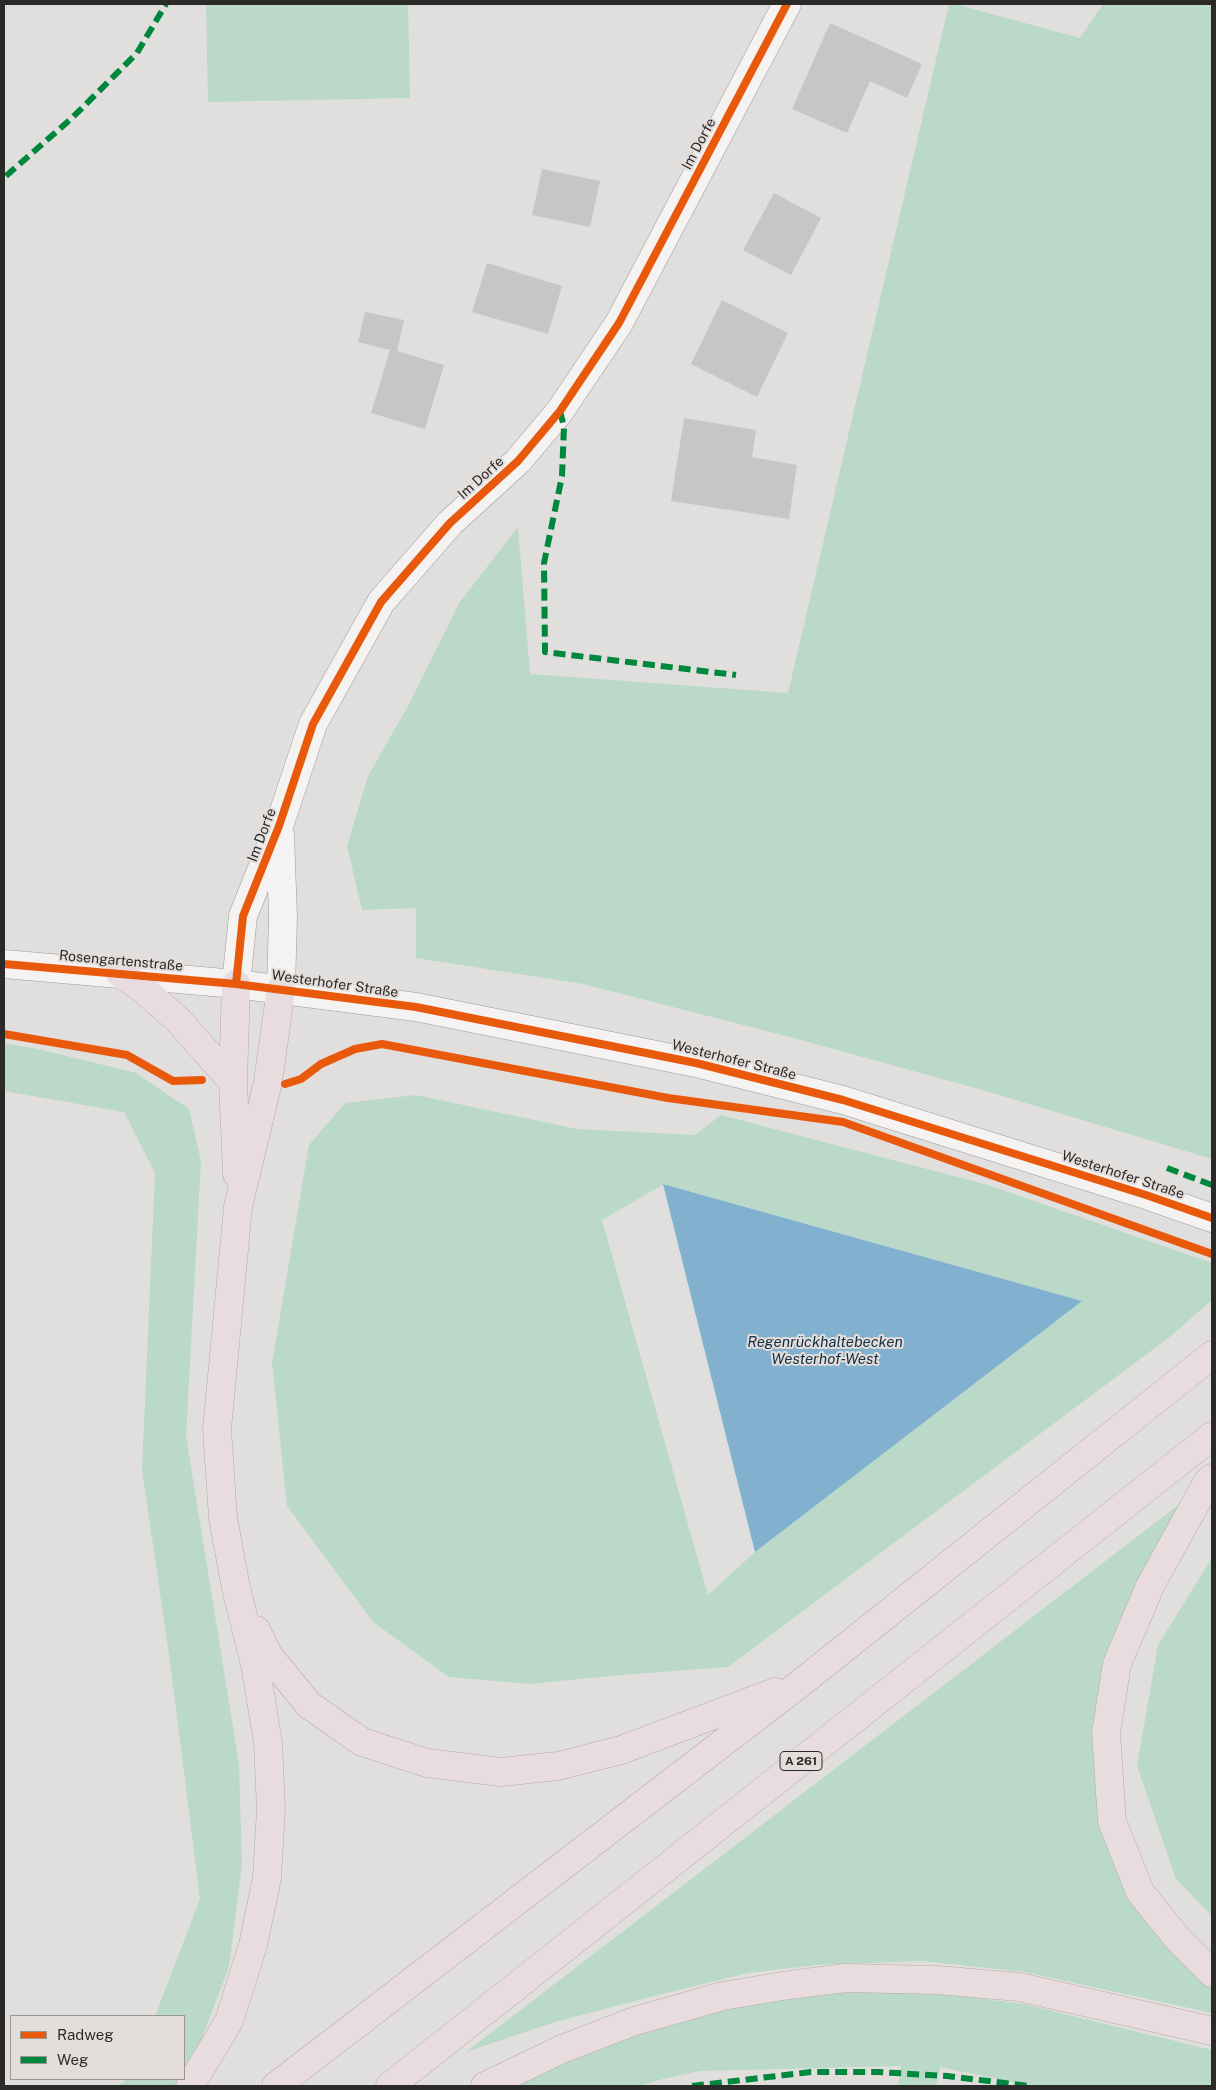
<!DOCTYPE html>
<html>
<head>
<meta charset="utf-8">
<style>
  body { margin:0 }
  #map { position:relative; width:1216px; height:2090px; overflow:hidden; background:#e1dfdd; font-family:"Public Sans",sans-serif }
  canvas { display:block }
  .frame { position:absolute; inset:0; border:5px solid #2c2a29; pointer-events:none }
  .legend { position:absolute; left:10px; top:2015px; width:175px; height:65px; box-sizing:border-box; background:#e3dedb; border:1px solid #9a9694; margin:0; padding:6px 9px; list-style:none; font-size:15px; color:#2c2a29 }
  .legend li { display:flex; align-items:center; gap:10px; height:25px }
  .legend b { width:25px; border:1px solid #9a9694 }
</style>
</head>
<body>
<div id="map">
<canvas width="1216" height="2090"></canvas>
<div class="frame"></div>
<ul class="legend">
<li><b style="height:6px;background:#e8590c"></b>Radweg</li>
<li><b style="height:6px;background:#00873e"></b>Weg</li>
</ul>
</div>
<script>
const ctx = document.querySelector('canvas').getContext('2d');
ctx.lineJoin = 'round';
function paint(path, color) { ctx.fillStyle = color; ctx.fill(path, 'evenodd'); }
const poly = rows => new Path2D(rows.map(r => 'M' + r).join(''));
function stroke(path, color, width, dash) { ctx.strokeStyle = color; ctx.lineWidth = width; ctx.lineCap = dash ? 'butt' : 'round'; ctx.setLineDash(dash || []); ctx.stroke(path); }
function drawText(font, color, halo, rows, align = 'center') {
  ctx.font = font + ' "Public Sans",sans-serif'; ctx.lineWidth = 4; ctx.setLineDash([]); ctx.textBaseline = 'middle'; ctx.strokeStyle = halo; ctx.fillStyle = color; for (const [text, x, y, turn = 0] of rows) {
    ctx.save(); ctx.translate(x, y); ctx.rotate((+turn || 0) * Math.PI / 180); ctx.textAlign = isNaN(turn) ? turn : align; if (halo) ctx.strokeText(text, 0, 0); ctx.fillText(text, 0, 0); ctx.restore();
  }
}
const green = poly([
  [206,4,408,4,410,98,208,102],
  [949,4,955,4,1080,38,1103,4,1212,4,1212,1159,986,1091,786,1036,583,984,416,958,416,908,362,910,347,846,368,776,409,704,459,603,518,527,530,674,788,693],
  [4,1043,38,1049,136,1073,189,1109,201,1161,186,1436,239,1764,242,1864,229,1967,203,2035,229,2021,190,2086,118,2086,127,2079,184,2079,184,2016,155,2016,200,1899,170,1662,142,1469,155,1173,124,1112,4,1091],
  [416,1095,577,1129,695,1135,721,1115,988,1185,1212,1263,1212,1300,1171,1336,728,1667,621,1675,529,1684,449,1677,373,1622,287,1506,272,1363,309,1145,345,1103],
  [664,1184,1081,1301,755,1552,708,1595,602,1220],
  [1207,1483,1150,1586,1106,1733,1140,1892,1212,1973,1212,2013,1024,1972,923,1961,817,1965,748,1973,650,1997,555,2022,466,2052],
  [1212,1558,1212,1916,1176,1879,1137,1766,1158,1645],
  [930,1992,1024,2004,1212,2050,1212,2086,1031,2086,940,2067,936,2086,898,2086,901,2066,701,2071,663,2079,639,2086,509,2086,611,2043,715,2010,823,1993]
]);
const water = poly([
  [663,1184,1082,1301,755,1552]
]);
const building = poly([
  [830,23,922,64,907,98,870,81,847,133,792,109],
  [542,169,600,181,590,227,532,215],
  [774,193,821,218,791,275,743,250],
  [487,263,562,286,548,334,472,312],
  [722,300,788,333,757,397,691,364],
  [365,312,404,320,397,351,444,365,425,429,371,413,390,350,358,342],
  [684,418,756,430,752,457,797,465,789,519,671,501]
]);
const secondary = poly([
  [280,835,283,916,281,989],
  [4,964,236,984,416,1007,696,1063,843,1100,1146,1195,1212,1218],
  [236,984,243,916,279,826,313,724,381,602,450,523,518,461,560,411,619,323,787,4]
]);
const highway = poly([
  [120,973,144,990,178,1020,233,1082],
  [236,984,233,1082,237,1174],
  [1212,1478,1207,1483,1150,1586,1117,1664,1106,1733,1112,1821,1140,1892,1178,1939,1212,1973],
  [256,1630,269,1656,309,1705,362,1742,427,1763,501,1772,558,1766,621,1750,775,1692],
  [190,2086,229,2021,253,1945,267,1878,271,1809,268,1743,255,1664,236,1588,223,1518,217,1429,238,1207,268,1082,281,989],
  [276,2086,802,1682,1212,1355],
  [390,2086,1212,1436],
  [485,2086,562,2049,635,2021,723,1996,789,1985,846,1978,937,1980,1019,1987,1212,2031]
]);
const quiet = poly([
  [6,176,72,118,137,53,166,4],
  [560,411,564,427,562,476,544,563,545,652,736,675],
  [1167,1168,1212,1185],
  [692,2086,811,2072,878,2072,947,2076,1029,2086]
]);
const cycleway = poly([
  [4,964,236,984,416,1007,696,1063,843,1100,1146,1195,1212,1218],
  [236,984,243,916,279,826,313,724,381,602,450,523,518,461,560,411,619,323,787,4],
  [4,1034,127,1055,173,1081,202,1080],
  [285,1084,301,1079,321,1064,355,1049,382,1044,668,1098,843,1122,1212,1254]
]);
const shields = [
  [801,1761,42]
];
const shieldNames = [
  ["A 261",801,1761]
];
const streetNames = [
  ["Im Dorfe",699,144,-62],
  ["Im Dorfe",481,478,-42],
  ["Im Dorfe",262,835,-69],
  ["Rosengartenstraße",121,961,5],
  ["Westerhofer Straße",335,984,8],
  ["Westerhofer Straße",734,1060,14],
  ["Westerhofer Straße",1123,1175,18]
];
const waterNames = [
  ["Regenrückhaltebecken",825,1342],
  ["Westerhof-West",825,1359]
];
paint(green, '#bad9c8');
paint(water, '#82b1d0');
paint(building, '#c8c6c5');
stroke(secondary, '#9c9a98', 29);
stroke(highway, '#b6a8aa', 29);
stroke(secondary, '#f5f2f2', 28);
stroke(highway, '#e9dcdf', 28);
stroke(quiet, '#00873e', 6, [12, 6]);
stroke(cycleway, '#e8590c', 8);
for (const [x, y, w] of shields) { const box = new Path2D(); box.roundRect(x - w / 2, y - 9.5, w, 19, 4); ctx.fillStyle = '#e3dedb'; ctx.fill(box); stroke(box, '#2c2a29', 1); }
drawText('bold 12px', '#2c2a29', null, shieldNames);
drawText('14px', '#2c2a29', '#e3dedb', streetNames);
drawText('italic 15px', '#102f42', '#e3dedb', waterNames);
</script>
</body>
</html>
